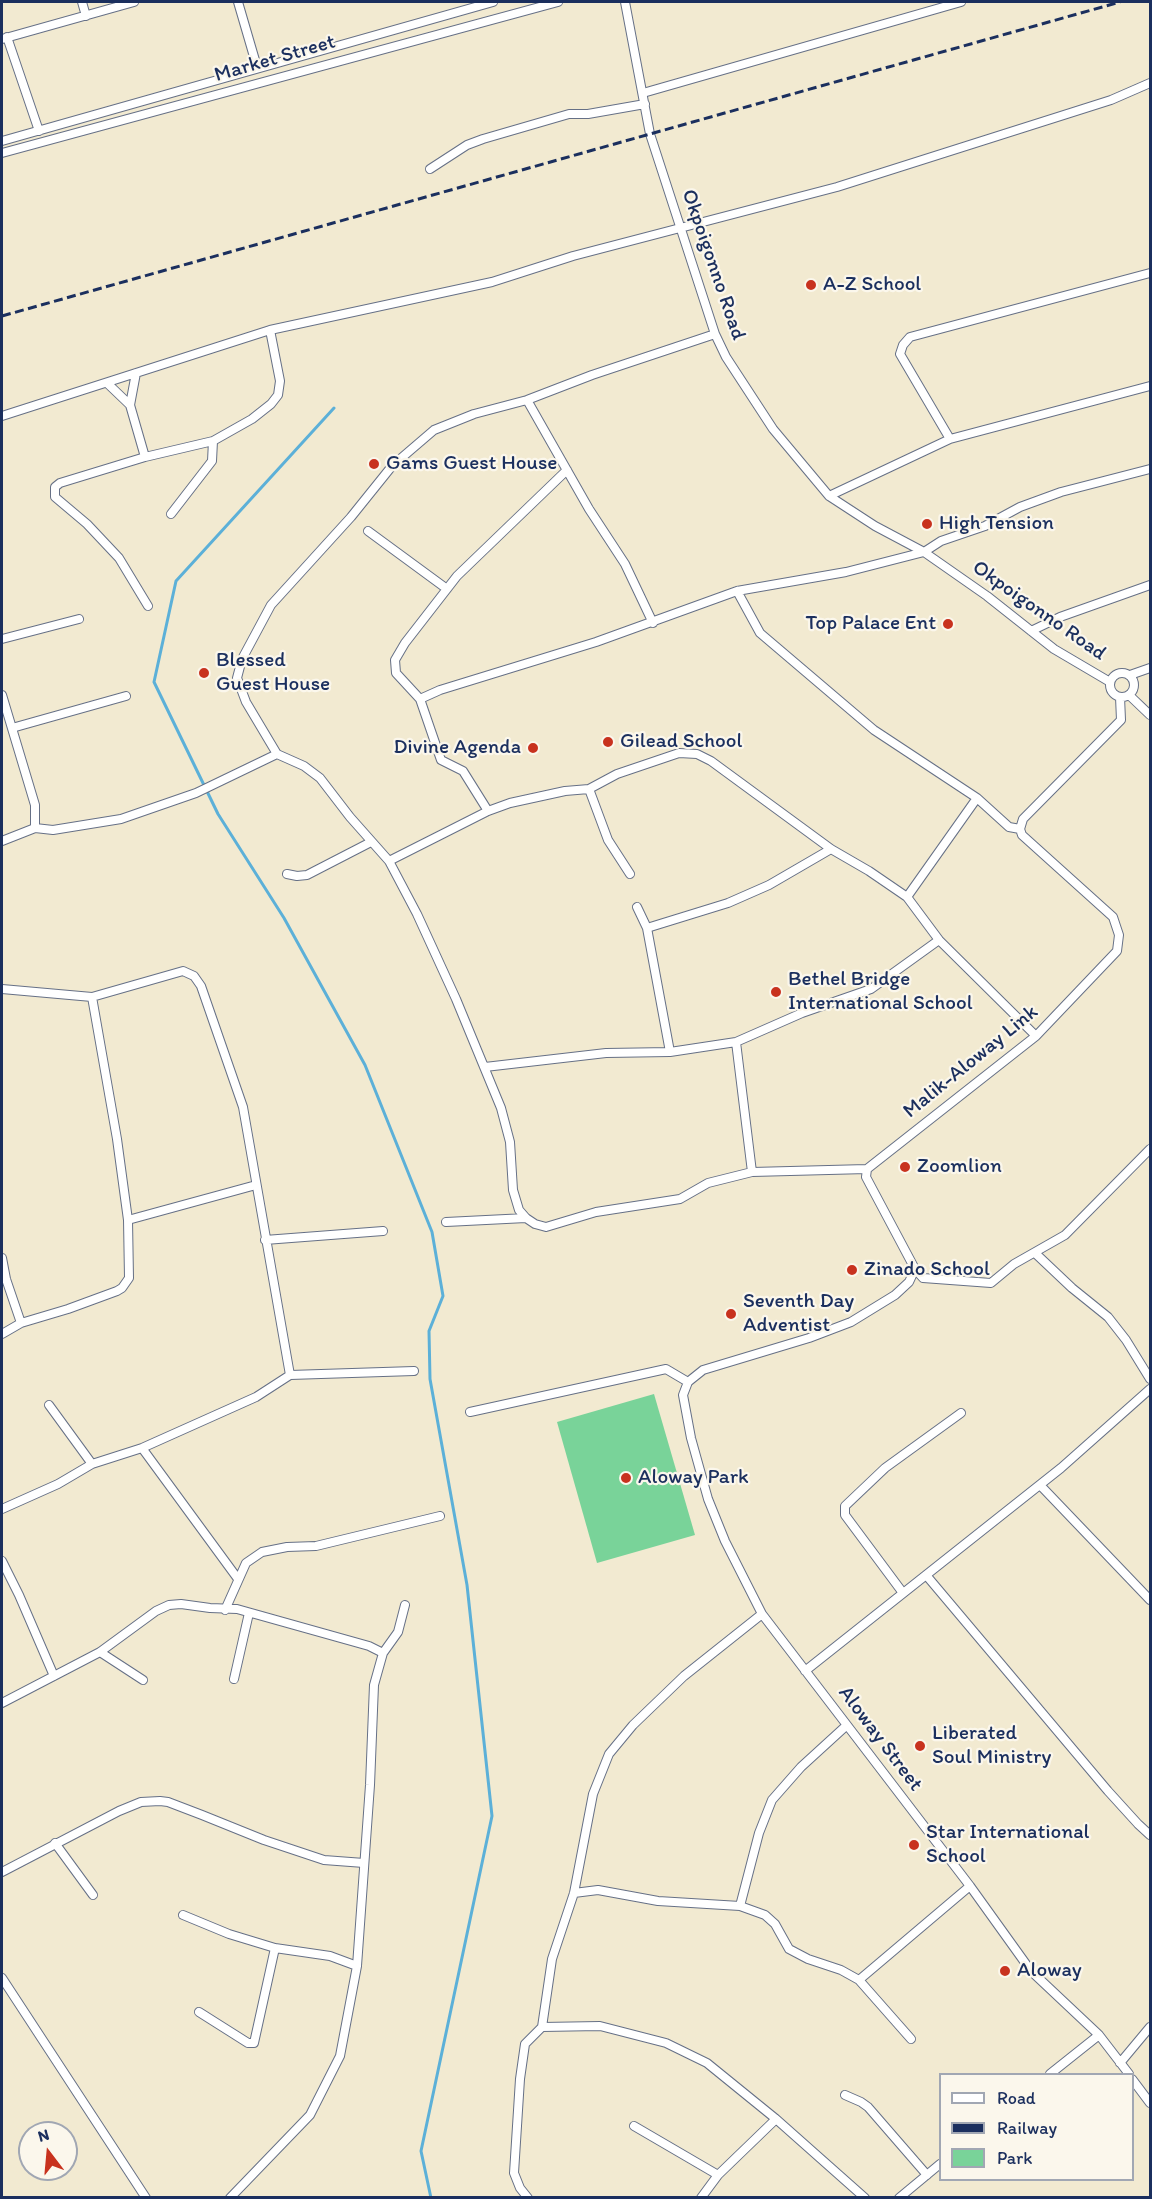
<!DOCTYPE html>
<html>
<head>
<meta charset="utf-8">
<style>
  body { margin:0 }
  #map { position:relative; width:1152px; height:2199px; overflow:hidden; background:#f2ead1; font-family:Itim,sans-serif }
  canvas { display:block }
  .frame { position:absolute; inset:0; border:3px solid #1b2f5e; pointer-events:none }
  .legend { position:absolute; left:939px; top:2073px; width:195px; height:108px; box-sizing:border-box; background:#fbf7ec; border:2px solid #a1a7b3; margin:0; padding:8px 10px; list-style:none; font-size:18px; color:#1b2f5e }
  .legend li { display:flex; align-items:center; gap:12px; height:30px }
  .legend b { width:30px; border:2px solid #a1a7b3 }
  .north { position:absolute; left:18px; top:2121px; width:60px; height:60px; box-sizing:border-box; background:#fbf7ec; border:2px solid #a1a7b3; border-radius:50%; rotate:344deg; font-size:16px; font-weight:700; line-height:24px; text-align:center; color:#1b2f5e }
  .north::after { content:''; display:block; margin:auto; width:21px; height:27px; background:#c8321e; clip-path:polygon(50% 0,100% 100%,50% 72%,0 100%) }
</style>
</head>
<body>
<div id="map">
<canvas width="1152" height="2199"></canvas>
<div class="frame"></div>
<ul class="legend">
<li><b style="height:8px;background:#fff"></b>Road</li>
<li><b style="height:8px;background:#1b2f5e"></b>Railway</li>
<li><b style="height:16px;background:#79d399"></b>Park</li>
</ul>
<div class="north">N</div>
</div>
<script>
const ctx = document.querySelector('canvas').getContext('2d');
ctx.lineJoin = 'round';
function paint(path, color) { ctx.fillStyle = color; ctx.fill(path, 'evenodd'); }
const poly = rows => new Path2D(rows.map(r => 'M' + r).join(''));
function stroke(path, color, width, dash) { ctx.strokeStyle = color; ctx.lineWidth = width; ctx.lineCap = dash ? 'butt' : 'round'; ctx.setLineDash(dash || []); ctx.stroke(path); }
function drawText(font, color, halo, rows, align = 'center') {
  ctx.font = font + ' Itim,sans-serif'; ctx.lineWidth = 4.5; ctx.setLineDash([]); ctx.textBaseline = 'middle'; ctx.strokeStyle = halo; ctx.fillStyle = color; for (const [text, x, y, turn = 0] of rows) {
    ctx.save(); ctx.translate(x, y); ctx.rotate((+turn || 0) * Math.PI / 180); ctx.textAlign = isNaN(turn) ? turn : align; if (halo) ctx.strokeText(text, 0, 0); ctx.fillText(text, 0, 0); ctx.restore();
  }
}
const green = poly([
  [654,1394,695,1535,597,1563,557,1422]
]);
const stream = poly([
  [334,408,176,581,154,682,218,814,284,918,365,1065,432,1232,443,1296,429,1331,430,1379,467,1585,492,1816,421,2151,431,2198]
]);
const street = poly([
  [82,2,86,16],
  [238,2,257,67],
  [625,2,650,134,715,334,726,357,773,429,829,496,875,526,924,552,987,596,1054,649,1110,682],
  [7,37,39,131],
  [2,39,134,2],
  [643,93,961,2],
  [2,141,493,2],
  [2,153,558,2],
  [430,169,467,145,483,139,569,114,588,114,645,104],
  [1150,273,910,337,903,345,900,354,950,439,1150,386],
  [715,334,592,375,527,400,474,414,434,430,392,466,351,517,271,605,242,659,237,678,246,702,277,754,304,766,320,778,350,817,389,861,417,914,456,999,501,1108,510,1142,513,1190,519,1210,526,1218,535,1224,546,1227,596,1212,680,1199,708,1183,752,1172,867,1169],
  [136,373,130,405,145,457],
  [107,383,130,405],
  [527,400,589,509,625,564,653,623],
  [2,416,270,330,492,282,573,256,837,187,1111,100,1150,83],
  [829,496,950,439],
  [171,514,212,461,213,441],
  [368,531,447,589],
  [737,591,760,633,874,730,977,798,1009,827,1020,829],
  [148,606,119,558,87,524,55,497,55,487,60,483,145,457,213,441,252,419,271,404,278,395,280,381,270,330],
  [1031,631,1060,617,1150,585],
  [2,639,79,619],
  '1110 685a12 12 0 1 1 24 0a12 12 0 1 1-24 0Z',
  [1130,675,1150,668],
  [2,695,35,805,35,828],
  [1129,695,1150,715],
  [420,699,440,690,596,642,737,591,846,572,924,552,941,541,985,526,1020,507,1061,492,1150,469],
  [12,728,126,696],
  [589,789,608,840,630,874],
  [488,811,463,771,441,760,420,699,396,673,395,660,405,643,457,576,567,470],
  [2,841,35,828,53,830,121,819,196,793,277,754],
  [389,861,488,811,510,803,565,791,589,789,617,774,679,753,697,754,711,761,831,849,869,871,907,897,939,940,1036,1036],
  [287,874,297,876,307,875,371,842],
  [907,897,977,798],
  [637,907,647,928,670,1052],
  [647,928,728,903,769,885,831,849],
  [2,989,92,997,183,971,194,976,201,986,243,1107,290,1375],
  [736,1042,752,1172],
  [485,1067,606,1053,670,1052,736,1042,802,1013,871,989,939,940],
  [867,1169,1036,1036,1117,951,1119,935,1113,917,1022,835,1020,829,1023,819,1121,720,1120,697],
  [128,1220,256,1185],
  [446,1222,526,1218],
  [265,1240,383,1231],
  [1035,1253,1072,1288,1108,1317,1126,1340,1150,1379],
  [2,1258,6,1279,21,1323],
  [915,1269,923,1278,991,1283,1014,1264,1065,1235,1150,1149],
  [2,1334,21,1323,68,1309,117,1291,122,1288,129,1278,128,1220,117,1139,92,997],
  [688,1382,683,1395,691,1438,708,1499,725,1541,762,1614,970,1886,1031,1971,1099,2035,1129,2074],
  [688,1382,703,1370,809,1338,851,1322,895,1295,909,1282,915,1269,866,1177,867,1169],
  [49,1405,92,1464],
  [470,1412,666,1369,688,1382],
  [142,1448,238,1579],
  [1040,1485,1150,1600],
  [2,1509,58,1484,92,1464,142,1448,256,1397,290,1375,414,1371],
  [2,1561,19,1595,54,1676],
  [926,1575,1108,1791,1138,1824,1150,1835],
  [903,1593,845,1515,845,1506,885,1468,961,1413],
  [225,1610,246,1563,262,1552,287,1547,316,1546,440,1516],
  [100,1652,143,1680],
  [383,1653,398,1632,405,1605],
  [805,1671,1061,1468,1150,1389],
  [234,1679,249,1613],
  [2,1703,100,1652,156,1611,169,1605,181,1604,210,1608,237,1609,369,1646,383,1653,374,1685,370,1785,357,1966,340,2056,310,2115,230,2198],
  [55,1843,93,1895],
  [2,1872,119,1811,141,1802,160,1801,168,1802,202,1815,264,1840,324,1860,364,1863],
  [574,1893,598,1890,658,1901,740,1906,765,1915,775,1924,789,1949,808,1959,841,1970,859,1980,911,2039],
  [740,1906,759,1833,772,1800,801,1767,847,1725],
  [183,1915,229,1934,275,1948,330,1956,357,1966],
  [2,1978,146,2198],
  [859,1980,970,1886],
  [199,2012,248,2043,254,2043,275,1948],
  [542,2027,600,2026,666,2043,707,2063,776,2119,865,2198],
  [1120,2063,1150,2027],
  [1050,2074,1099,2035],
  [1132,2079,1150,2103],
  [845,2095,861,2102,868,2107,927,2175],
  [634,2126,718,2175],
  [528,2198,520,2188,514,2173,520,2079,525,2044,542,2027,552,1959,574,1893,593,1794,609,1754,633,1725,684,1676,762,1614],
  [701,2198,718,2175,776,2119],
  [899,2198,940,2164]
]);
const rail = poly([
  [2,316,1120,2]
]);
const markers = [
  [811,285,6,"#c8321e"],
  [374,464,6,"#c8321e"],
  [927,524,6,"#c8321e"],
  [948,624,6,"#c8321e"],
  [204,673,6,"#c8321e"],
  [608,742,6,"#c8321e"],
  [533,748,6,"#c8321e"],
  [776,992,6,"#c8321e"],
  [905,1167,6,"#c8321e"],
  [852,1270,6,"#c8321e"],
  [731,1314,6,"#c8321e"],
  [626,1478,6,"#c8321e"],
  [920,1746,6,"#c8321e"],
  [914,1845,6,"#c8321e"],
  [1005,1971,6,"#c8321e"]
];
const streetNames = [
  ["Market Street",275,59,-16],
  ["Okpoigonno Road",713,265,71],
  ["Okpoigonno Road",1039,611,35],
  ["Malik-Aloway Link",971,1062,-39],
  ["Aloway Street",880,1739,53]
];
const poiNames = [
  ["A-Z School",823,285],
  ["Gams Guest House",386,464],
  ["High Tension",939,524],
  ["Top Palace Ent",936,624,"right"],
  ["Blessed",216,661],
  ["Guest House",216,685],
  ["Gilead School",620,742],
  ["Divine Agenda",521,748,"right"],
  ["Bethel Bridge",788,980],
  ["International School",788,1004],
  ["Zoomlion",917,1167],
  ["Zinado School",864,1270],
  ["Seventh Day",743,1302],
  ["Adventist",743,1326],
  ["Aloway Park",638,1478],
  ["Liberated",932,1734],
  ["Soul Ministry",932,1758],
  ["Star International",926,1833],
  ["School",926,1857],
  ["Aloway",1017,1971]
];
paint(green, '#79d399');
stroke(stream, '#5cb0d8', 3);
stroke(street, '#667086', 10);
stroke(street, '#fff', 8);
stroke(rail, '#1b2f5e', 3, [9, 4.5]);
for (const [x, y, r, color] of markers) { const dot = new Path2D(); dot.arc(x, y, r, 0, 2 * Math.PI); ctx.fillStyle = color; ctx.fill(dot); stroke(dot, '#fbf7ec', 2); }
drawText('21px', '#1b2f5e', '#fbf7ec', streetNames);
drawText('21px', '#1b2f5e', '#fbf7ec', poiNames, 'left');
</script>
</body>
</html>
